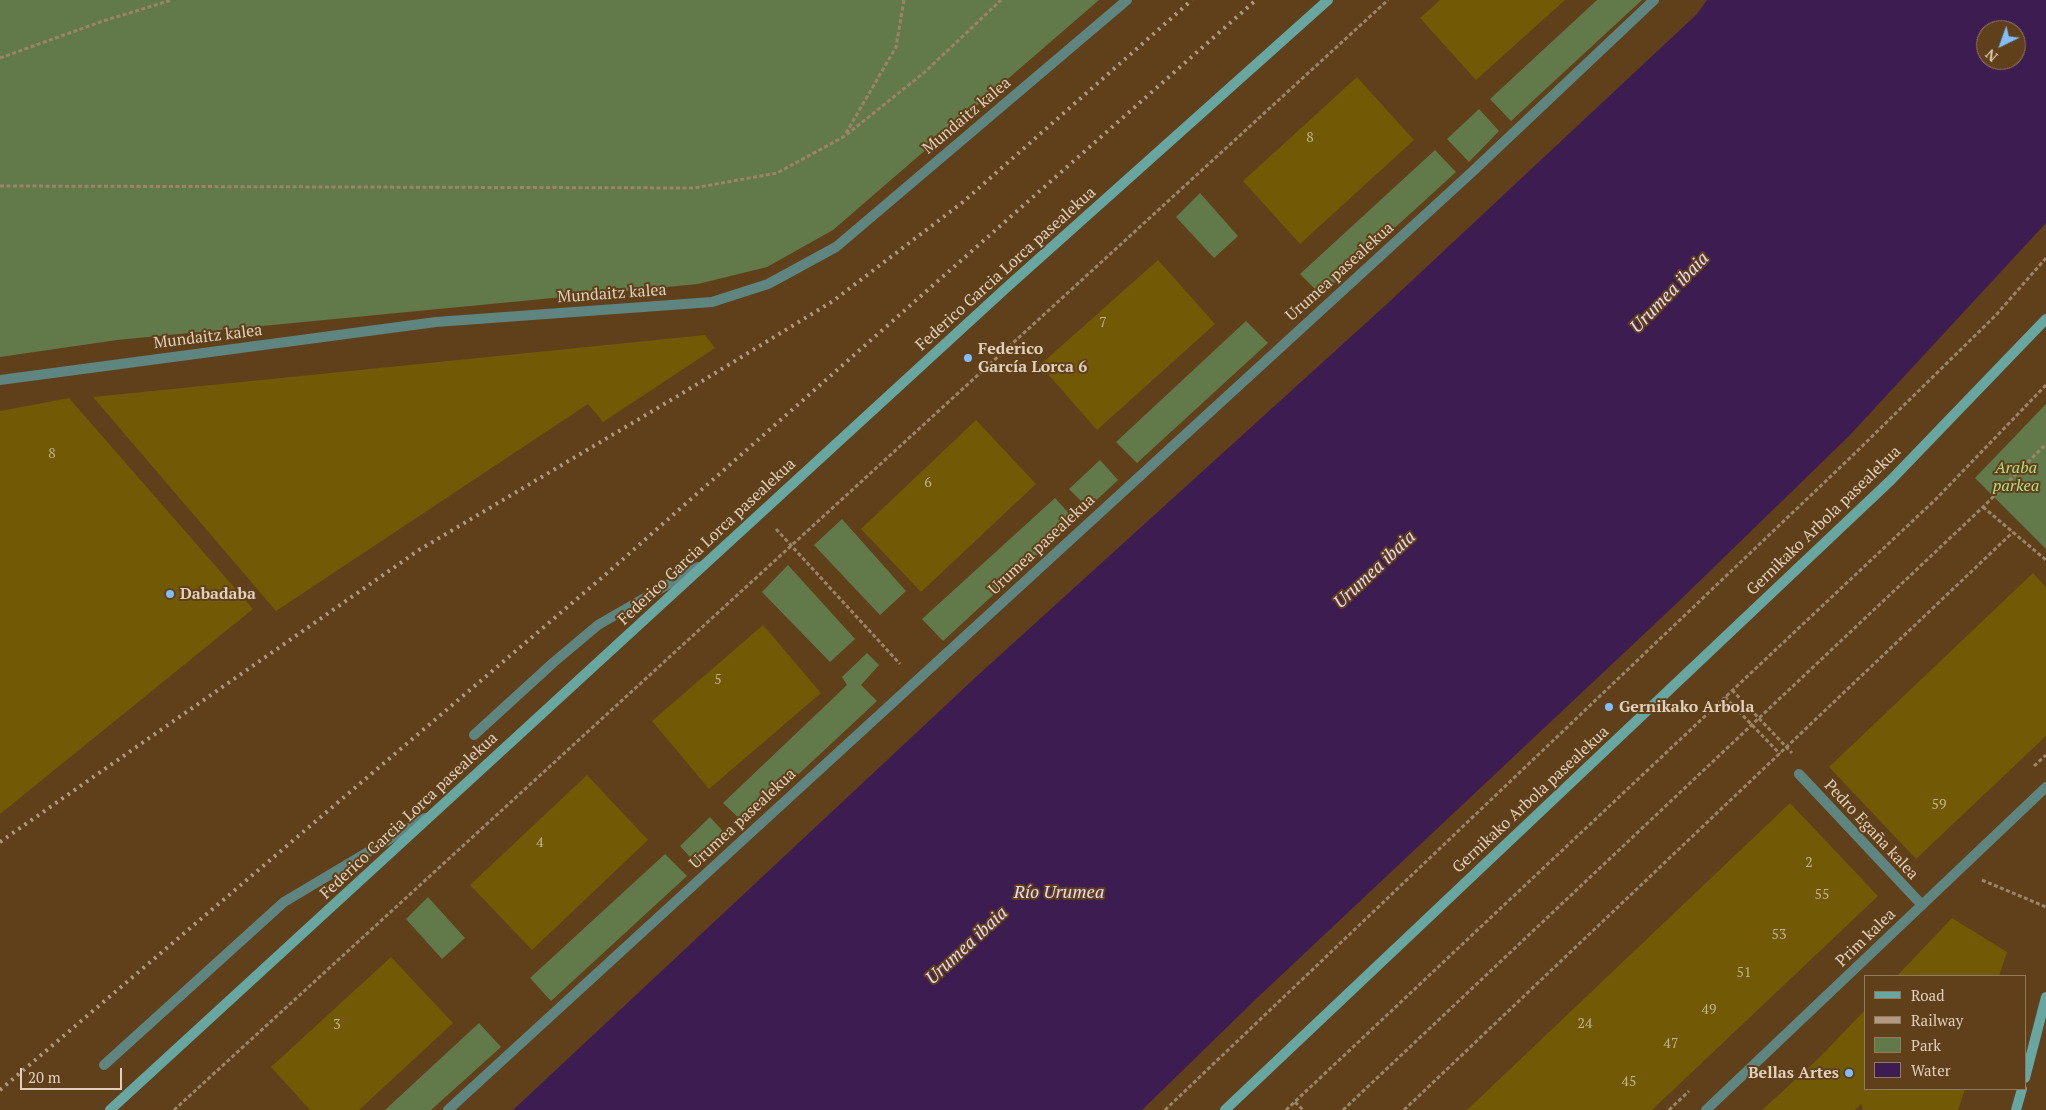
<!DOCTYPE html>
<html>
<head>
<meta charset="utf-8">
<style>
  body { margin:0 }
  #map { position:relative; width:2046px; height:1110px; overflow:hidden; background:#5f401a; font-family:"PT Serif",serif }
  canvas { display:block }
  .legend { position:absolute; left:1864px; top:975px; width:162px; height:115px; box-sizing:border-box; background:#5f401a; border:1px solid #937a5b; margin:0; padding:6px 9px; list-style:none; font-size:15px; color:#e2d0bc }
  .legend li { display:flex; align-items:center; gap:10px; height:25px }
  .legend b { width:25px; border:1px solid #937a5b }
  .north { position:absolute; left:1976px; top:20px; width:50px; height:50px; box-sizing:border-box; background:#5f401a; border:1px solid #937a5b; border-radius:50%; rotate:222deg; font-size:14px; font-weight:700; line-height:20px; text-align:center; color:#e2d0bc }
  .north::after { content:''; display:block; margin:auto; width:18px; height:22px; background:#80bdfa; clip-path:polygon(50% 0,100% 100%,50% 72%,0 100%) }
  .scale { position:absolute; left:20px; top:1068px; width:102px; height:22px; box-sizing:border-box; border:2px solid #e2d0bc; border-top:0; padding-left:6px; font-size:15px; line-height:18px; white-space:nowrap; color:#e2d0bc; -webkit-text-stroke:4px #5f401a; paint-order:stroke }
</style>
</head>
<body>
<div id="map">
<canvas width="2046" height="1110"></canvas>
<ul class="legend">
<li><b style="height:6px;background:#68a6a1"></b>Road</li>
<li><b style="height:6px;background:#b19a7f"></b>Railway</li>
<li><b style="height:14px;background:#62794a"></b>Park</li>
<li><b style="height:14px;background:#3d1d51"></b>Water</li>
</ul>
<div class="north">N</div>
<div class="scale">20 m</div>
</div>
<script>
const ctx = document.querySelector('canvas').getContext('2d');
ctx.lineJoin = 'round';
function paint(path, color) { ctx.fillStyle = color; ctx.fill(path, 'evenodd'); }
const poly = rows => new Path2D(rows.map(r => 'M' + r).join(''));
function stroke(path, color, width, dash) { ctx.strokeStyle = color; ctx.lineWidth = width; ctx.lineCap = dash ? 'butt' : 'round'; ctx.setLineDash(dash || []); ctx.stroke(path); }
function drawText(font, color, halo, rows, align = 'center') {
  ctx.font = font + ' "PT Serif",serif'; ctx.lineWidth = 4; ctx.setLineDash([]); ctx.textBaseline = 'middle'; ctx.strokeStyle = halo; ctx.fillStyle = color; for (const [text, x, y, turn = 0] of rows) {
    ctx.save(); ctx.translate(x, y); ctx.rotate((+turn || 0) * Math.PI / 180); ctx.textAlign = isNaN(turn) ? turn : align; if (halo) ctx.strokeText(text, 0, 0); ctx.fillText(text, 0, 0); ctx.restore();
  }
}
const green = poly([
  [0,0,1099,0,833,230,767,267,698,284,117,340,0,357],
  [1597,0,1642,0,1511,121,1490,99],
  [1479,109,1499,131,1469,162,1447,139],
  [1435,150,1456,172,1321,295,1300,274],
  [1200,193,1238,236,1214,258,1176,217],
  [1246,321,1268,343,1137,463,1116,442],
  [2046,404,2046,549,1975,478],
  [1100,460,1118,480,1088,508,1069,489],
  [1055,498,1075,520,943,641,922,619],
  [842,519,906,591,880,615,814,545],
  [788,565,855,639,830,662,762,592],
  [867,653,879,665,861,685,877,701,745,824,723,803,847,685,842,677],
  [710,817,729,838,699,867,680,846],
  [665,854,687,876,551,1001,530,978],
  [428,897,465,938,442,959,406,919],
  [479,1023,501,1047,431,1110,385,1110]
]);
const water = poly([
  [1707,0,2046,0,2046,223,1849,436,1676,604,1256,999,1142,1110,513,1110,977,676,1388,303,1697,14],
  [1986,30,2016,30,2016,60,1986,60]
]);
const building = poly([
  [1440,0,1565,0,1476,80,1420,18],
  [1357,77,1414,140,1300,244,1243,181],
  [1158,260,1215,324,1097,430,1040,365],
  [705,335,715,348,603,422,588,404,276,611,93,397],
  [69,398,253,609,0,814,0,411],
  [976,420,1036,484,921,592,861,529],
  [2033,573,2046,587,2046,736,1916,859,1829,767],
  [763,625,821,693,709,789,652,721],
  [587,775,648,840,532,950,470,885],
  [1790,803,1878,896,1652,1110,1467,1110],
  [1952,918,2007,952,1999,976,1897,976],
  [391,957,453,1023,359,1110,310,1110,271,1067],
  [1865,1010,1865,1089,1965,1089,1958,1110,1863,1110,1861,1104,1855,1110,1762,1110,1819,1058]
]);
const path = poly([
  [0,58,103,21,172,0],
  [846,133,896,47,904,0],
  [0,186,694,188,777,173,845,136,926,71,1001,0],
  [1983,507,2046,560],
  [776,529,900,664],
  [1732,690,1792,753],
  [1725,697,1780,754],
  [2034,766,2046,755],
  [1982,880,2046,907],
  [1295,1102,1303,1110],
  [174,1110,1388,0],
  [1165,1110,1850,458,1996,315,2046,258],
  [1286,1110,1936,499,2046,385],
  [1343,1110,1983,507,2046,444],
  [1404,1110,2013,532],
  [1669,1110,1689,1091]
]);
const service = poly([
  [474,735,554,662,598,625,698,567],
  [104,1065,284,902,425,818]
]);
const pedestrian = poly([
  [448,1110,1472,172,1654,0]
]);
const minor = poly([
  [0,380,436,322,712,302,768,284,836,247,1127,0],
  [1799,774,1922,905]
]);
const tertiary = poly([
  [1706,1110,2046,787]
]);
const secondary = poly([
  [2025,1078,2046,997],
  [110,1110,1006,288,1328,0],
  [1225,1110,1891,480,2046,319],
  [2016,1110,2022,1089]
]);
const rail = poly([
  [0,842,419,550,676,397,833,301,963,202,1192,0],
  [0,1090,605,575,1256,0]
]);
const markers = [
  [968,358,5,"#80bdfa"],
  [170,594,5,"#80bdfa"],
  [1609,707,5,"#80bdfa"],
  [1849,1073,5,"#80bdfa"]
];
const numberNames = [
  ["8",1310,138],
  ["7",1103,323],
  ["8",52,454],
  ["6",928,483],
  ["5",718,680],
  ["59",1939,805],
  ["4",540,843],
  ["2",1809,863],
  ["55",1822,895],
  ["53",1779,935],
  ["51",1744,973],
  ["49",1709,1010],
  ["24",1585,1024],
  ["3",337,1025],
  ["47",1671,1044],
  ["45",1629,1082]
];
const streetNames = [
  ["Mundaitz kalea",967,116,-40],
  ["Federico Garcia Lorca pasealekua",1006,269,-42],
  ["Urumea pasealekua",1340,272,-42],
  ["Mundaitz kalea",612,294,-4],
  ["Mundaitz kalea",208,337,-7],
  ["Gernikako Arbola pasealekua",1824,521,-44],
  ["Federico Garcia Lorca pasealekua",707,542,-43],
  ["Urumea pasealekua",1042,545,-43],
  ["Gernikako Arbola pasealekua",1531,800,-43],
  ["Federico Garcia Lorca pasealekua",409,816,-43],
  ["Urumea pasealekua",743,819,-43],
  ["Pedro Egaña kalea",1871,830,47],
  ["Prim kalea",1866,938,-44]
];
const poiNames = [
  ["Federico",978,349],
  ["García Lorca 6",978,367],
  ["Dabadaba",180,594],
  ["Gernikako Arbola",1619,707],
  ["Bellas Artes",1839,1073,"right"]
];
const parkNames = [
  ["Araba",2016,468],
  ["parkea",2016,486]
];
const waterNames = [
  ["Urumea ibaia",1670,293,-46],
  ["Urumea ibaia",1375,570,-43],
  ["Río Urumea",1059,893],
  ["Urumea ibaia",967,946,-43]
];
paint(green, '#62794a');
paint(water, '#3d1d51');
paint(building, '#715905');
stroke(path, '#9d8467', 3, [4, 2.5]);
stroke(service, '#5f8581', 10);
stroke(pedestrian, '#5f8581', 10);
stroke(minor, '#5f8581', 10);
stroke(tertiary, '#5f8581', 10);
stroke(secondary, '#68a6a1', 10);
stroke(rail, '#b19a7f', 4, [2.5, 5]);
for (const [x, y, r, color] of markers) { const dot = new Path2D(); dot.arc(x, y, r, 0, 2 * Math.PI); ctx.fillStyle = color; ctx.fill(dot); stroke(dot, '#5f401a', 2); }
drawText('14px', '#c6b28e', null, numberNames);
drawText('16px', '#e2d0bc', '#5f401a', streetNames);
drawText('bold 16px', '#e2d0bc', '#5f401a', poiNames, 'left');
drawText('italic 16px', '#b3de85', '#5f401a', parkNames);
drawText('italic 18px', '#e9d7f9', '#5f401a', waterNames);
</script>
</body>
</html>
